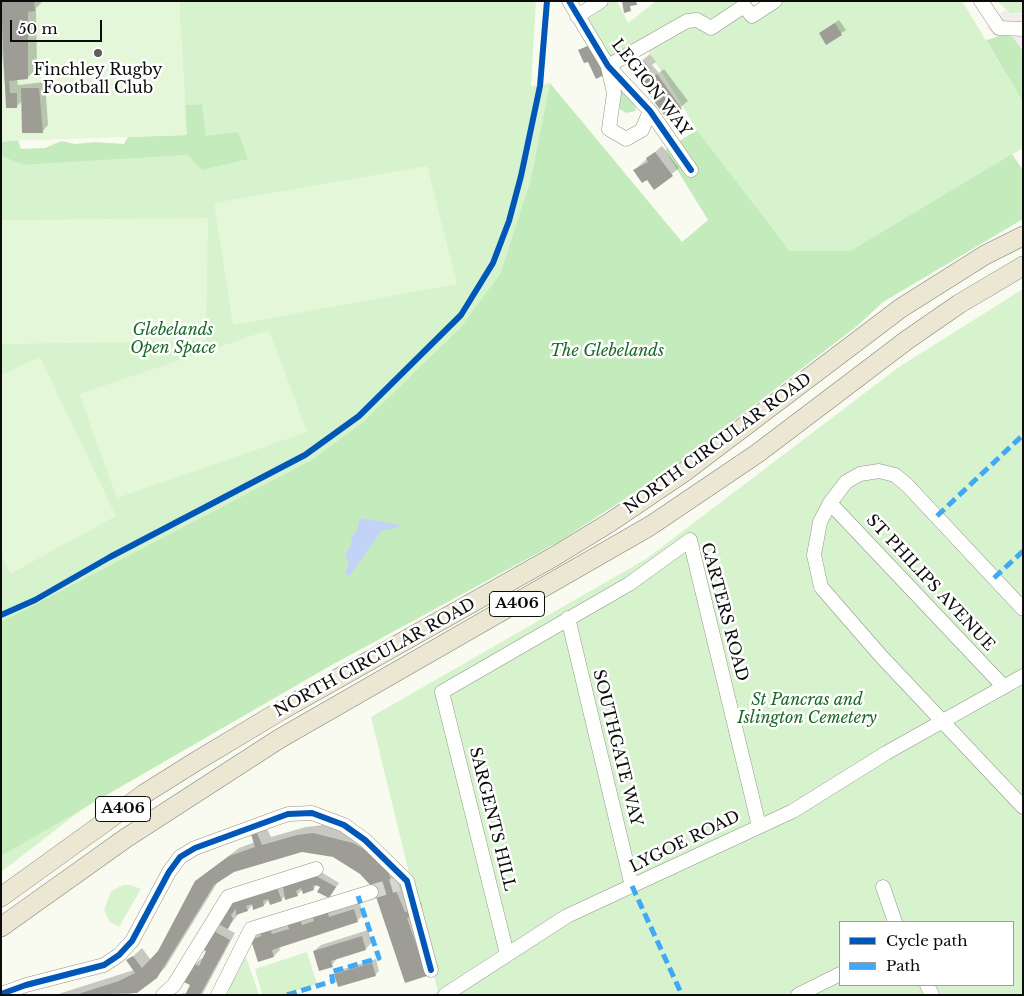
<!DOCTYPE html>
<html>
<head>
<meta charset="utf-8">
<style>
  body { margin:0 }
  #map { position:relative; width:1024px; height:996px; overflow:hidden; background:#f9fbf0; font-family:"Libre Baskerville",serif }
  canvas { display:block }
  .frame { position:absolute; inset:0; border:2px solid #0c0c0c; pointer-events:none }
  .legend { position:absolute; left:839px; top:921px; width:175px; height:65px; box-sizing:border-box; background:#fff; border:1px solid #9e9e9e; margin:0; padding:6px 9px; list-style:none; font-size:15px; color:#0c0c0c }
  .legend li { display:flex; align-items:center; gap:10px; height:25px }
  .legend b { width:25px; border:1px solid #9e9e9e }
  .scale { position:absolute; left:10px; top:20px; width:92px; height:22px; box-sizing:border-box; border:2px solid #0c0c0c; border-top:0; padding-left:6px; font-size:15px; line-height:18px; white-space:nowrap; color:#0c0c0c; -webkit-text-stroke:4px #fff; paint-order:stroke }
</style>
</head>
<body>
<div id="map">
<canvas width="1024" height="996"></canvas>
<div class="frame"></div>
<ul class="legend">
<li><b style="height:6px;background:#0057b8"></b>Cycle path</li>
<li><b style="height:6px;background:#3fa9f5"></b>Path</li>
</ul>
<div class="scale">50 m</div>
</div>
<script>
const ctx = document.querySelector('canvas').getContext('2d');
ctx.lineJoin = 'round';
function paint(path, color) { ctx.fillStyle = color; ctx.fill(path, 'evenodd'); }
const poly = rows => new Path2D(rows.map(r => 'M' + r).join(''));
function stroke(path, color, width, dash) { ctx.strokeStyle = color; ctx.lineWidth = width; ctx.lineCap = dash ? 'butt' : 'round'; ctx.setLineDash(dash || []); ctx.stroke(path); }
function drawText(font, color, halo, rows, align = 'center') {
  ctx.font = font + ' "Libre Baskerville",serif'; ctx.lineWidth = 5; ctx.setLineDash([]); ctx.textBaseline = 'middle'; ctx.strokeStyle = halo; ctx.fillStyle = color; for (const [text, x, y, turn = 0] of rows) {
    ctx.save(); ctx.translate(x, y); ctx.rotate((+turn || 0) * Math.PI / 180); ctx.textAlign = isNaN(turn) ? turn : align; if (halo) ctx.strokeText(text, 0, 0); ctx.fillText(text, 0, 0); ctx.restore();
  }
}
const industrial = poly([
  [1005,10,1015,14,1023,13,1023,51,1013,37,1002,36,998,38,987,28,993,19]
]);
const green = poly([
  [179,1,536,1,531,86,550,83,530,182,500,274,459,329,364,421,313,459,1,622,1,156,23,165,188,155,206,136,202,104,185,105],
  [612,1,617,1,628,23,656,1,749,1,755,8,766,1,962,1,1023,102,1023,148,850,251,790,251,697,130,643,42,609,58,584,18],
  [997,1,1023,1,1023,13,1010,13],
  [1023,289,1023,995,431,995,438,992,371,717,646,559,899,367],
  [840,922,1013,922,1013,985,840,985],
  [97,798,1,872,1,856],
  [123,885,131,885,141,889,119,927,110,922,104,910,111,891],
  [307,952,317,984,283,995,262,994,255,969],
  [246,957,259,995,228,995,230,987]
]);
const forest = poly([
  [1004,35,1013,37,1023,51,1023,102,986,40],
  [550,83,682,242,708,220,665,150,697,130,790,251,850,251,1012,154,1023,170,1023,219,883,302,857,326,675,466,560,541,330,666,1,856,1,622,313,459,364,421,459,329,500,274,530,182],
  [617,84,635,103,636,111,626,113,620,109],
  [202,104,206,136,238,132,248,159,202,170,188,155,23,165,1,156,1,142,18,140,21,149,45,148,61,141,75,144,95,142,124,144,128,137,186,135,185,105]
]);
const pitch = poly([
  [1,1,179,1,187,135,1,141],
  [427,166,457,284,233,325,214,203],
  [208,218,206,341,1,344,1,220],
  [269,330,307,432,117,498,79,394],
  [40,357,116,516,10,574,1,554,1,375]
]);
const water = poly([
  [360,518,396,524,400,527,381,531,349,577,345,573,349,563,345,555,352,543,351,538,357,530]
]);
const shadow = poly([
  [1,1,43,1,36,8,37,69,28,77,17,79,18,85,45,82,48,125,42,132,22,101,17,106,7,107,1,42],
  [839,20,846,30,826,43,820,33],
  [650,54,656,62,652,65,659,73,664,69,688,101,668,118,632,69],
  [662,146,679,168,655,188,647,178,634,170],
  [265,825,271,837,306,827,323,825,362,835,380,845,414,904,421,902,422,906,416,911,426,975,374,887,361,873,333,856,302,851,233,871,219,880,165,968,136,992,127,995,55,995,134,970,128,961,142,948,151,960,159,951,196,881,239,848,255,842,252,834],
  [321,872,339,883,329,897,322,886,318,884,313,889,303,889,297,895,286,895,281,900,269,900,264,905,253,904,248,910,239,913,227,929,235,933,202,995,181,995,183,993,186,994,192,984,186,981,195,964,202,958,204,959,208,951,203,948,231,903,283,882,285,886,288,883],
  [360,903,363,915,357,921,279,946,280,950,274,956,252,940,258,933,277,924,278,928,289,925,306,913,308,919,314,917,333,904,335,911],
  [368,930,372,942,366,949,338,957,332,965,314,951,321,945],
  [376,959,379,971,375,975,336,974,340,970]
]);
const building = poly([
  [1,1,34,1,35,11,28,12,28,79,9,81,10,93,17,93,17,108,6,108],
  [622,1,636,1,637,5,630,6,631,11,624,13],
  [835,23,842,35,826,45,819,33],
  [590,45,604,75,596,79,588,62,584,63,578,50],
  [643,60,650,69,646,72,652,78,657,74,682,109,667,119,630,69],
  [21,88,39,88,43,133,22,133],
  [655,152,673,176,654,190,647,180,642,183,633,170,648,162,646,158],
  [257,833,262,845,297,835,313,833,353,843,371,853,388,872,405,912,412,910,414,916,407,918,427,976,405,983,373,888,360,874,333,857,302,852,234,872,214,885,157,978,137,993,75,995,119,981,135,973,126,960,133,956,142,968,158,951,195,881,229,856,255,847,251,834],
  [316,876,336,887,329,898,317,892,320,887,316,885,313,886,314,890,303,894,301,888,296,891,298,896,285,900,283,887],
  [277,888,282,901,270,905,268,899,263,901,264,906,253,910,252,904,246,906,248,911,236,915,236,909,231,915,233,919,228,929,216,923,230,902],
  [354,909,358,922,272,950,274,957,258,962,251,940,261,936,260,932,270,929,272,934,289,929,287,923,300,919,302,925,314,921,312,914,327,910,329,917],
  [212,930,230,940,200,995,185,995,190,985,184,982,194,964,199,966,206,951,201,949],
  [362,936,366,950,331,961,333,967,319,971,313,951],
  [372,963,376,976,338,987,334,974]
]);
const minorTunnel = poly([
  [371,892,398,884]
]);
const minor = poly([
  [569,1,608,66,650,111,691,170],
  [981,1,999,28,1023,29],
  [577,16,601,1],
  [608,66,687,21,697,20,711,28,744,6,752,16,775,1],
  [608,67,614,93,609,129,626,139,642,130,650,111],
  [830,503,1004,687],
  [1023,609,907,485,895,475,879,471,860,474,846,482,830,503,820,522,814,555,821,587,880,655,1023,807],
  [568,618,632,886],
  [883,887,895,922],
  [507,954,442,692,629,584,690,540,759,826],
  [927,985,932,995],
  [1,994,26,985,104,965,119,955,132,941,169,872,180,857,195,848,288,814,312,813,344,825,365,840,407,881,431,970],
  [163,995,174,985,228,897,316,869],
  [218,995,251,929,371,892],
  [445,995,567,916,793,811,886,753,1023,676],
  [798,995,840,974]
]);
const highway = poly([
  [1,897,144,794,195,762,280,711,555,556,609,523,683,473,901,308,985,255,1023,236],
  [1,927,126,838,279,739,650,526,758,453,907,340,959,304,1023,266]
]);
const quiet = poly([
  [937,516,1023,435],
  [994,578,1023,551],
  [632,886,682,995],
  [287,995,333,981,331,972,379,958,358,896]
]);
const cycleway = poly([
  [569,1,608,66,650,111,691,170],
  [1,615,35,600,110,557,305,455,359,416,461,315,493,263,509,221,521,176,540,86,547,1],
  [1,994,26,985,104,965,119,955,132,941,169,872,180,857,195,848,288,814,312,813,344,825,365,840,407,881,431,970]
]);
const markers = [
  [98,53,5,"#5f605c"]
];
const shields = [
  [517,604,55],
  [123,809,55]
];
const shieldNames = [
  ["A406",517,604],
  ["A406",123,809]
];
const poiNames = [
  ["Finchley Rugby",98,70],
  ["Football Club",98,88]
];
const streetNames = [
  ["LEGION WAY",651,88,52],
  ["NORTH CIRCULAR ROAD",718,444,-36],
  ["ST PHILIPS AVENUE",930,583,47],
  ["CARTERS ROAD",724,612,75],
  ["NORTH CIRCULAR ROAD",375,658,-29],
  ["SOUTHGATE WAY",617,748,76],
  ["SARGENTS HILL",492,819,76],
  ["LYGOE ROAD",685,842,-26]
];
const parkNames = [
  ["Glebelands",173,330],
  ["Open Space",173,348],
  ["The Glebelands",607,351],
  ["St Pancras and",807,700],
  ["Islington Cemetery",807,718]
];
paint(industrial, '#f2ecec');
paint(green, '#d7f3ce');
paint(forest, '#c4ebbb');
paint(pitch, '#e4f7d8');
paint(water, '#c3d3f8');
paint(shadow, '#0003');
paint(building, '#9d9d96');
stroke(minorTunnel, '#d5d7ce', 14, [14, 7]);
stroke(minor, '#93948f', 15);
stroke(highway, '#80817c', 20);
stroke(minor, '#fefefd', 14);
stroke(highway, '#ebe7d3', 19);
stroke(quiet, '#3fa9f5', 5, [10, 5]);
stroke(cycleway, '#0057b8', 6);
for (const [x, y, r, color] of markers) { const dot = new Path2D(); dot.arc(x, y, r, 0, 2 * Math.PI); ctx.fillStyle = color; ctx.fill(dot); stroke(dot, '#fff', 2); }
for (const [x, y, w] of shields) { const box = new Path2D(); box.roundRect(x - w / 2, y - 12.5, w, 25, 4); ctx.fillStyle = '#fff'; ctx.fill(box); stroke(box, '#0c0c0c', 1); }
drawText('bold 15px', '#0c0c0c', null, shieldNames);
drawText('16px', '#0c0c0c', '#fff', poiNames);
drawText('16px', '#0c0c0c', '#fff', streetNames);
drawText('italic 16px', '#186924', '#fff', parkNames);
</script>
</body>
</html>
